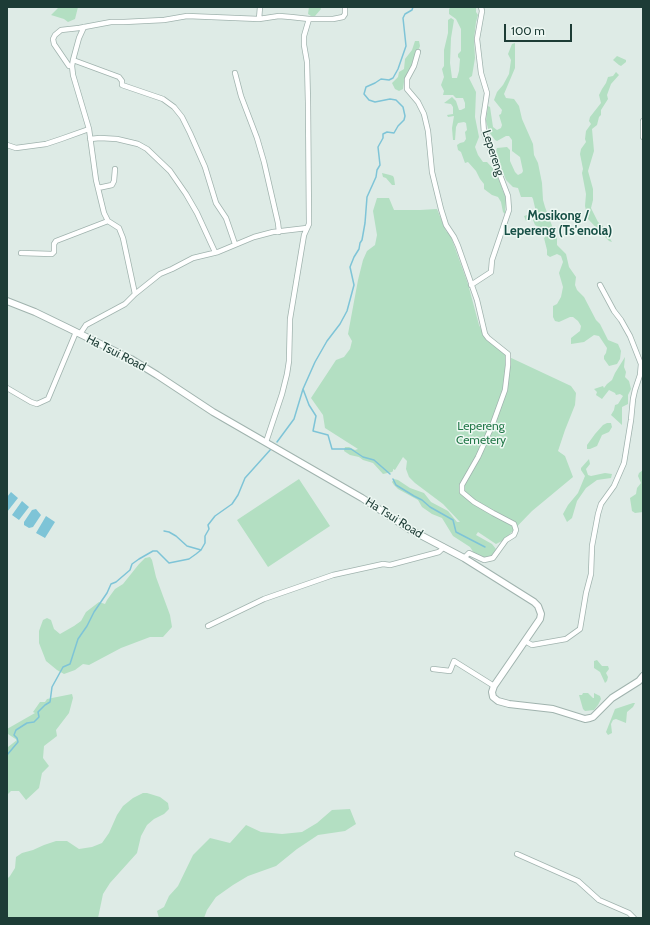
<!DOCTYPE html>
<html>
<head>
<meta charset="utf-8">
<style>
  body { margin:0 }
  #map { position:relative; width:650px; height:925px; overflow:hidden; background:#deebe6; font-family:Cabin,sans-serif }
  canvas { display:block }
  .frame { position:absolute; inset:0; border:8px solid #1d3c36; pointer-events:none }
  .scale { position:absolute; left:504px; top:24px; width:68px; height:18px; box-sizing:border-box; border:2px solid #1d3c36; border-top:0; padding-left:5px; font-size:12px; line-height:14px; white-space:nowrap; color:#1d3c36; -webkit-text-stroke:3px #eef8f3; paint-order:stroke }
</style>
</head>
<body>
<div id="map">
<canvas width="650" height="925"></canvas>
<div class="frame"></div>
<div class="scale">100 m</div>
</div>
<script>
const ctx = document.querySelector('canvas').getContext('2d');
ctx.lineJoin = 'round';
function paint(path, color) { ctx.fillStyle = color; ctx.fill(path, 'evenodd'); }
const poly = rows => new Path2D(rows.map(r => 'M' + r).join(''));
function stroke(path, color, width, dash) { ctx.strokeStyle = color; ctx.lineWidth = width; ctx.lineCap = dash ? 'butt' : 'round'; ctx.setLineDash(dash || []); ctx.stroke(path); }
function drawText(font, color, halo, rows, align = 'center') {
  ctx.font = font + ' Cabin,sans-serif'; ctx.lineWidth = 3; ctx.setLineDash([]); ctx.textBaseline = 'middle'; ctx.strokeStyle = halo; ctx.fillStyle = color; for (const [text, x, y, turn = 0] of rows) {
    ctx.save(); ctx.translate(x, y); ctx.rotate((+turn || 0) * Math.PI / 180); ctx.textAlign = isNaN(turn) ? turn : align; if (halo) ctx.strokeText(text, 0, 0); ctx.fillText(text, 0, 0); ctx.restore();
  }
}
const green = poly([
  [61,7,78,7,75,19,68,22,64,19,51,15,58,8],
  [309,7,320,7,321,9,315,16,311,16,308,14],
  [451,7,476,7,476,12,478,15,476,22,474,39,475,58,472,76,469,78,476,92,475,117,479,137,475,147,478,155,483,162,487,162,497,173,503,191,506,197,505,214,503,212,501,202,498,197,492,195,484,189,484,184,480,179,476,171,468,162,465,163,461,152,458,150,457,145,460,143,464,142,466,139,465,132,467,130,466,123,464,122,458,123,456,127,455,140,453,140,452,128,454,116,448,117,447,115,453,114,453,107,451,104,444,103,452,97,456,101,459,110,461,110,465,108,465,103,463,98,456,98,453,95,443,95,444,91,441,85,444,77,442,69,444,66,444,50,448,33,448,20,451,18,454,20,451,38,450,63,452,78,457,78,459,71,460,59,458,57,458,54,461,51,461,29,456,19,449,14,449,9],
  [415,41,419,41,420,46,412,66,404,82,403,89,399,91,395,89,392,83,398,77,399,72,404,69,405,59,412,50],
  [515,43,515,68,504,94,506,98,514,99,519,106,522,119,533,144,534,155,538,163,542,183,543,200,545,207,557,239,557,245,566,254,569,267,576,277,575,285,577,290,584,297,596,320,600,324,608,340,618,344,621,351,620,359,617,364,609,366,604,359,604,356,606,353,607,348,599,336,594,335,584,342,571,344,571,338,580,331,581,326,578,321,573,317,570,317,559,322,555,321,553,317,553,306,557,304,561,297,563,287,559,273,563,262,561,256,557,254,550,257,547,255,547,250,544,238,546,236,544,230,535,225,533,220,534,218,526,221,524,216,536,212,533,199,532,197,521,197,518,188,513,187,506,180,497,157,496,151,497,148,507,147,510,150,510,161,515,172,518,175,522,173,523,171,520,157,512,151,512,140,509,136,506,136,497,141,495,140,489,132,486,121,488,106,490,107,493,127,497,130,501,128,502,125,499,115,501,114,502,110,494,100,497,92,503,85,509,74,511,60,508,54,512,44],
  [617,56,626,60,626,62,621,66,619,65,613,60],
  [616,72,619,75,611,84,607,95,608,99,601,110,601,115,599,117,597,125,592,129,594,151,588,171,593,189,593,200,591,208,598,222,602,225,612,242,609,241,588,219,585,206,586,194,582,173,583,169,580,154,581,149,586,142,585,139,586,131,591,124,589,121,590,117,601,103,599,95,602,89,606,83,608,77,613,76],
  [382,173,390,175,393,176,394,178,395,185,392,185,386,178,383,177],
  [377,198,389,198,394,210,420,210,437,209,446,231,450,234,468,284,479,325,486,339,499,348,507,356,571,386,576,393,575,405,565,430,558,451,565,456,573,477,532,511,504,540,496,544,478,532,476,535,492,544,496,549,492,556,487,557,482,557,474,553,470,547,453,536,442,518,432,514,422,507,418,500,398,489,394,485,392,482,394,479,398,480,410,488,424,493,431,502,448,511,457,522,460,522,443,504,415,483,409,477,406,469,407,461,403,457,395,470,393,469,393,471,392,472,383,474,373,463,363,460,359,457,350,455,344,451,345,447,349,447,355,450,358,449,325,428,323,415,311,398,336,360,344,357,350,349,352,341,348,334,358,280,363,260,367,251,375,245,377,235,373,211],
  [625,357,624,367,626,372,625,377,629,381,631,389,628,395,628,404,622,407,622,425,611,415,614,410,615,405,618,404,623,396,620,394,616,395,615,393,609,390,602,399,596,395,597,392,594,389,603,386,604,388,607,384,612,380,615,373],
  [607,423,611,423,612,427,609,432,602,435,597,446,590,449,587,449,587,445,595,434,603,425],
  [589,459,590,464,586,469,588,475,591,476,605,473,612,474,611,478,597,480,586,488,577,501,572,518,567,522,563,514,568,505,578,493,585,476,581,470,581,468],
  [643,470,643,512,635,513,632,511,630,498,636,494,637,488,641,483,638,476,639,473],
  [299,479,330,526,268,567,237,520],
  [150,557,152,560,156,577,170,615,172,627,163,637,150,637,121,648,89,665,83,664,75,670,64,674,57,670,46,661,39,643,39,631,43,620,47,618,51,620,54,629,60,634,74,626,81,621,86,612,99,602,105,604,107,600,115,589,123,584,139,564,145,558],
  [597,660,602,666,608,666,609,669,606,673,608,677,607,681,605,683,600,672,594,668,594,661],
  [583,693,588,693,593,698,594,698,594,693,600,696,601,699,598,705,594,710,585,711,583,709,579,695,582,695],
  [72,694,73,698,69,713,56,730,57,736,44,746,43,758,49,766,42,773,39,788,26,800,19,791,11,791,7,795,7,746,8,747,17,740,8,734,7,729,35,713,33,712,40,702,45,702,47,699],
  [633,703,635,703,633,707,627,712,626,723,616,719,613,720,611,724,612,733,608,735,606,732,615,709],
  [143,793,147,793,160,797,168,803,169,809,164,814,154,819,147,825,141,836,137,853,110,883,103,894,98,918,7,918,7,879,10,876,15,868,16,857,22,853,33,850,44,845,56,841,67,841,79,849,92,847,102,843,109,833,117,815,123,806,133,798],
  [350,809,356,824,345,831,318,835,297,849,276,866,248,876,233,885,216,897,207,910,204,918,159,918,157,911,164,907,169,896,178,886,193,855,210,838,230,843,246,825,261,832,282,834,302,832,317,823,332,810]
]);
const water = poly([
  [11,492,18,498,7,512,7,497],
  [22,501,29,507,19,520,12,515],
  [36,509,41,515,33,527,29,528,24,525,24,522,32,510],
  [46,516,55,522,45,538,36,533]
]);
const stream = poly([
  [303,389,309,405,316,416,313,431,328,435,332,449,351,449,363,457,374,460,390,474],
  [277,442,294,419,303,389,315,362,327,341,340,324,347,311,354,285,350,267,354,257,359,249,360,243,362,240,365,223,367,197,376,177,377,170,380,165,378,147,383,138,383,134,387,132,394,133,398,126,404,120,405,116,403,107,396,100,390,99,375,102,369,100,364,94,366,87,375,83,381,79,389,80,393,78,398,69,406,46,403,18,405,14,412,10,413,7],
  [393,479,396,485,414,496,422,500,430,507,453,520,456,532,485,547],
  [164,531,169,532,176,536,187,546,201,550],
  [7,755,18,742,17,738,14,735,16,730,27,723,34,722,39,717,38,712,45,705,50,702,52,687,63,667,70,664,78,639,87,626,94,612,107,593,111,584,116,582,130,570,132,564,139,559,153,551,157,551,169,563,189,559,196,554,201,550,205,543,205,536,209,529,208,525,215,516,232,504,238,495,245,478,271,449]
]);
const minor = poly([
  [259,19,260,7],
  [418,52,414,66,407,79,407,89,418,102,424,114,428,131,432,172,441,209,446,225,454,237,458,246,477,300,485,334,488,338,508,354,508,365,505,390,492,426,478,457,462,485,462,492,474,502,493,513,514,524,516,530,514,535,506,540,493,558,484,560,469,553,464,558],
  [73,60,119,77,122,81,122,85,163,99,174,107,182,117,190,133,205,167,216,203,226,218,235,244],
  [72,66,69,66,54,44,53,39,55,35,61,30,79,28,111,22,124,22,164,20,187,16,259,19,279,16,291,17,309,19,333,19,343,17,345,14,345,7],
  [235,73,241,96,257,138,264,162,278,223,279,232],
  [643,121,643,137],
  [90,139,100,138,117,139,138,144,147,149,170,171,186,194,197,213,215,252],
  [7,145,16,148,46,144,61,139,89,129],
  [98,188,112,185,114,181,115,169],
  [21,253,52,254,54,252,54,244,56,241,108,221],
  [471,285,491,272,492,260,509,210,508,196,484,133,483,119,487,93,481,73,477,39,482,11,481,7],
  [135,294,160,274,172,269,193,258,218,252,254,237,273,232,307,228],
  [80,334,86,325,125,304,135,294,123,238,119,228,108,221,104,213,96,180,89,129,73,75,72,66,73,60,79,38,84,27],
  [7,388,31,402,37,404,48,399,76,332],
  [266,442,282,394,287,374,289,361,290,319,304,235,309,224,308,103,307,62,304,45,304,36,309,19],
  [208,626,264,599,333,575,383,564,390,565,439,552,444,547],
  [525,641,532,645,566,639,580,629,586,593,591,574,592,546,598,514,601,504,614,486,624,463,631,420,633,399,635,390,640,375,641,364,630,336,621,320,614,311,600,285],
  [433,669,450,671,454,661,494,686],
  [517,854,578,881,599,900,629,913,634,918]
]);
const tertiary = poly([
  [7,301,35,312,68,328,131,359,157,375,213,412,362,498,409,529,464,558,534,602,538,606,541,614,540,619,494,686,492,692,493,697,498,701,509,704,553,709,585,719,590,718,593,717,612,698,639,681,643,676]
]);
const streetNames = [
  ["Lepereng",493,153,72],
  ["Ha Tsui Road",116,353,27],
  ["Ha Tsui Road",394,518,32]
];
const parkNames = [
  ["Lepereng",481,426],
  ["Cemetery",481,440]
];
const neighbourhoodNames = [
  ["Mosikong /",558,216],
  ["Lepereng (Ts'enola)",558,231]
];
paint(green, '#b3dfc2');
paint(water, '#7ec4d7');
stroke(stream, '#7ec4d7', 1.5);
stroke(minor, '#a0b3ae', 6);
stroke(tertiary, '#a0b3ae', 8);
stroke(minor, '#fff', 4.5);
stroke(tertiary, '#fff', 6);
drawText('12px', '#1d3c36', '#eef8f3', streetNames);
drawText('12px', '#237849', '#eef8f3', parkNames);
drawText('bold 13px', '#175046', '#eef8f3', neighbourhoodNames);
</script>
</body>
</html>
